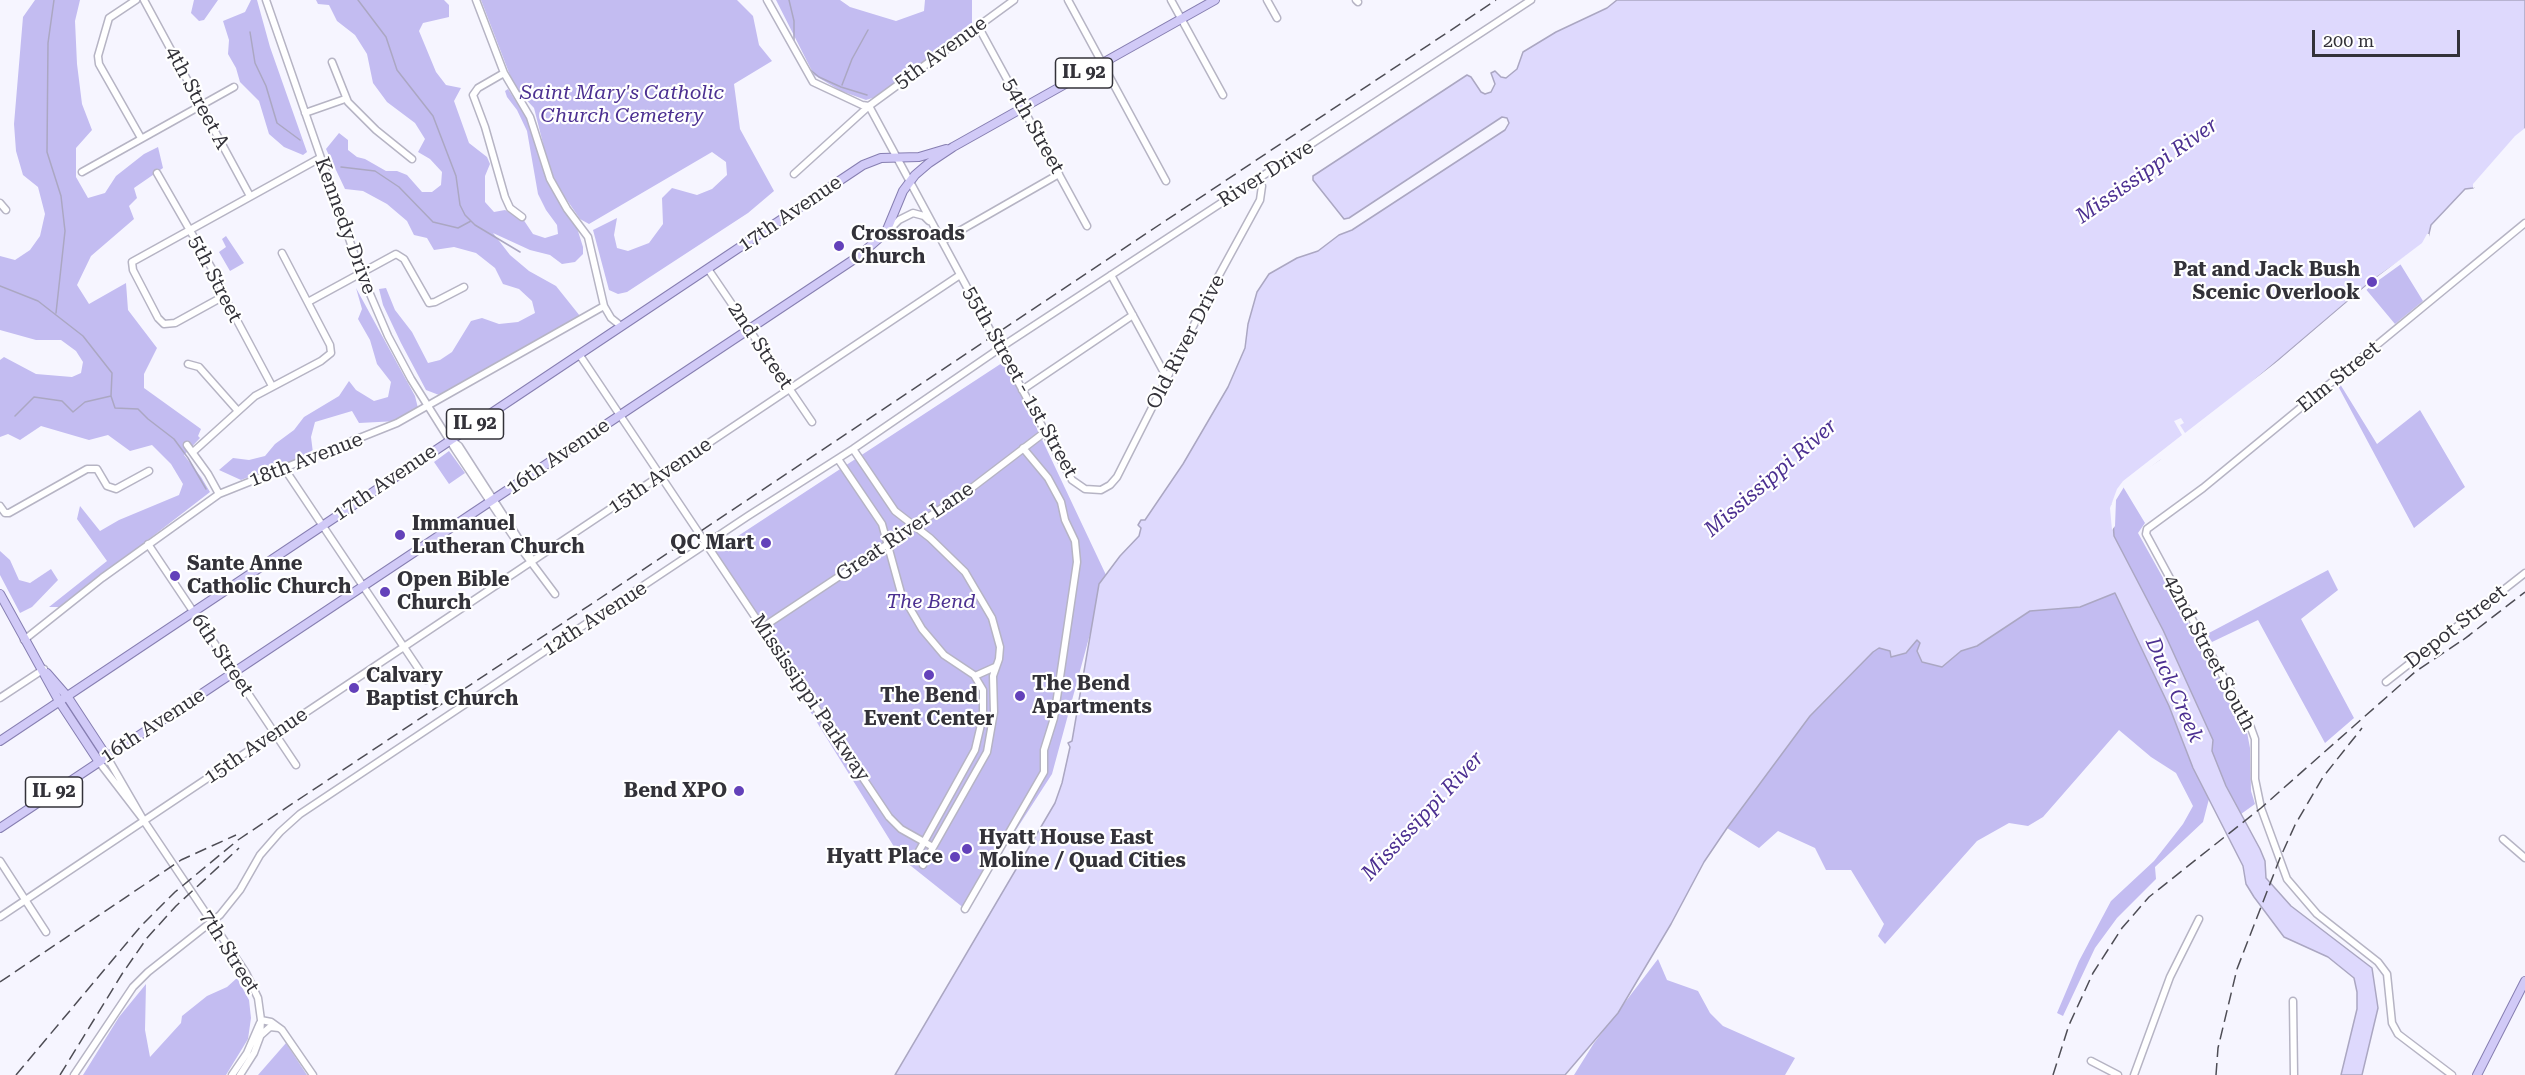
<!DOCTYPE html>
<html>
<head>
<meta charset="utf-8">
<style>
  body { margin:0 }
  #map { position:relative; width:2525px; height:1075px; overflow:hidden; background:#f6f5ff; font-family:"Roboto Serif",serif }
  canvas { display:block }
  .scale { position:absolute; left:2312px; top:30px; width:148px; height:27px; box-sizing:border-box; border:3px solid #333239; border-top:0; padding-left:8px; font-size:18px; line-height:21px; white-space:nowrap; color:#333239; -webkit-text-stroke:4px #fff; paint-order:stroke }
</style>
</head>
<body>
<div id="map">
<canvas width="2525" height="1075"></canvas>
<div class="scale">200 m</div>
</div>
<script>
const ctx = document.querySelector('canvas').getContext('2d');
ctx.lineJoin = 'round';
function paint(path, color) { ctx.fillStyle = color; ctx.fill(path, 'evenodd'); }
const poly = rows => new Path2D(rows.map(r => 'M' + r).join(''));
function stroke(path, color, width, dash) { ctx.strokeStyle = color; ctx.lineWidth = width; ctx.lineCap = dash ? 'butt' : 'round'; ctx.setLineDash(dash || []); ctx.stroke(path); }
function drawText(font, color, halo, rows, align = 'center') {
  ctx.font = font + ' "Roboto Serif",serif'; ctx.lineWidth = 4.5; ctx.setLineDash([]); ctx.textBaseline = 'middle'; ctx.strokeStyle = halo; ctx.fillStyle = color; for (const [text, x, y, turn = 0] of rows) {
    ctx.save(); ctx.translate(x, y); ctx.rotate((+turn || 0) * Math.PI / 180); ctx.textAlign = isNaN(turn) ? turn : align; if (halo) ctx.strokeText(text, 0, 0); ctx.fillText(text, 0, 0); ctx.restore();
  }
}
const green = poly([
  [35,0,80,0,75,21,77,64,82,104,92,130,76,148,76,177,88,198,105,193,116,176,144,154,158,147,163,168,134,188,137,198,129,206,134,219,91,256,77,285,89,304,126,283,128,310,157,348,144,374,144,388,201,429,198,436,200,438,184,455,201,477,210,492,61,607,49,607,107,561,77,519,80,506,100,531,119,520,179,495,183,484,171,464,152,445,130,451,108,435,89,440,41,426,20,440,8,434,0,437,0,360,4,357,36,374,72,377,81,373,83,362,76,351,61,340,36,340,0,330,0,256,15,260,30,250,40,236,45,214,38,187,23,175,16,151,14,124,23,17],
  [194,0,218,0,204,20,199,21,191,13],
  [251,0,257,0,270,47,307,152,303,155,284,147,269,134,259,101,240,82,236,68,228,54,229,40,223,21,245,12],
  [316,0,444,0,449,5,449,17,423,23,419,31,436,72,446,85,461,88,454,101,469,143,487,157,490,164,485,176,485,202,494,212,505,210,523,219,533,234,545,238,558,234,557,225,546,210,538,194,527,131,517,110,507,97,505,91,508,89,530,123,544,173,564,211,577,228,583,247,583,254,575,262,562,264,550,255,530,250,493,233,510,255,529,271,556,286,580,316,439,395,426,390,401,343,383,305,379,289,386,288,395,310,412,332,428,363,440,360,452,352,471,321,482,318,499,324,518,322,535,313,532,301,519,289,503,284,495,268,476,253,454,247,434,250,427,238,414,235,407,221,387,204,363,191,345,189,326,149,339,133,348,140,348,150,357,157,365,159,386,171,397,171,407,175,422,192,432,192,441,185,442,172,430,159,418,152,425,139,415,123,387,102,373,83,367,54,355,35,337,21,329,5,318,4],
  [481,0,737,0,753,16,759,45,772,61,734,84,740,129,774,191,748,213,627,292,618,294,609,290,593,230,617,218,614,235,617,248,628,251,649,243,663,224,662,198,672,188,697,195,712,189,727,175,726,162,712,152,589,224,580,219,560,190,549,167,534,108,518,91,511,78],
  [776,0,840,0,850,7,896,21,924,11,925,0,972,0,972,26,879,96,866,100,841,91,814,75],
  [226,236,244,263,230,271,219,252,226,247,222,239],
  [2399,262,2423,301,2395,324,2364,287],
  [356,288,415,396,418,408,398,421,359,423,352,411,315,422,311,437,313,453,241,480,219,470,233,458,249,460,265,456,275,444,294,430,304,417,339,396,349,381,356,390,374,401,388,397,391,382,377,364,370,340,358,319,362,309],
  [1005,361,1106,575,1052,774,965,909,901,858,712,553],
  [2340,384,2377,444,2420,410,2465,487,2414,528,2338,386],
  [449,451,465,473,449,484,434,462],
  [2122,485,2145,523,2138,533,2246,727,2250,748,2251,791,2255,804,2227,824,2210,795,2203,822,2155,867,2156,879,2117,918,2095,948,2063,1016,2057,1013,2079,961,2111,901,2154,861,2183,824,2193,806,2176,773,2151,757,2119,730,2043,817,2028,826,2009,823,1977,841,1885,944,1878,936,1884,924,1851,870,1826,870,1815,848,1778,831,1759,848,1727,828,1810,716,1858,665,1879,647,2139,585,2114,536,2112,505],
  [0,551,10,560,19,580,30,583,51,569,58,580,32,607,20,613,0,575],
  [2328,570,2338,590,2301,619,2354,718,2325,743,2258,620,2212,642,2207,634],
  [1658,959,1667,980,1698,991,1710,1013,1723,1026,1795,1058,1785,1075,1574,1075,1594,1043],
  [237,978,249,1000,251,1018,248,1039,226,1075,83,1075,119,1017,146,984,145,1030,150,1057,181,1023,182,1016,207,996,227,987],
  [286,1043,307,1075,258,1075]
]);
const water = poly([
  [1617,0,2525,0,2525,131,2482,179,2473,188,2465,189,2431,225,2427,242,2370,282,2169,453,2122,485,2112,505,2114,536,2163,630,2213,740,2212,751,2226,786,2260,849,2265,861,2266,878,2291,906,2372,968,2378,1008,2362,1075,2341,1075,2357,1009,2357,992,2354,978,2328,957,2284,937,2254,897,2246,884,2243,866,2193,768,2169,706,2115,593,2080,607,2030,611,1977,646,1961,651,1942,667,1922,662,1917,651,1920,643,1917,640,1906,653,1891,657,1890,651,1879,648,1873,652,1810,716,1727,828,1704,862,1671,924,1618,1013,1565,1075,895,1075,1055,803,1062,783,1070,747,1068,743,1072,741,1099,584,1120,556,1139,536,1141,528,1138,525,1141,520,1145,520,1183,464,1228,387,1245,348,1248,324,1257,292,1269,274,1297,258,1318,251,1339,235,1352,230,1505,130,1509,123,1507,118,1502,117,1349,218,1344,219,1313,180,1313,176,1467,75,1471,77,1481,92,1485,94,1491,92,1495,84,1491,73,1495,71,1501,77,1506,78,1517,69,1523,52,1556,32,1607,8,1617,0]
]);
const pier = poly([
  [2525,128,2525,135,2503,160,2479,186,2473,188,2473,184,2515,136],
  [2427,234,2429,234,2429,244,2372,285,2307,342,2199,429,2187,453,2160,460,2124,487,2116,500,2115,526,2112,530,2110,508,2117,489,2123,481,2182,435,2174,421,2181,418,2184,423,2180,425,2185,433,2278,361,2373,280,2422,243]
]);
const stream = poly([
  [54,0,48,43,47,152,61,196,65,231,56,313],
  [358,0,386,37,397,70,433,116,456,176,460,205,465,215,475,225,520,252],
  [789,0,794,21,794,43],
  [250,32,255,63,266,86,277,123,300,140],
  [808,68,819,77,841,87,867,95],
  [842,85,852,59,868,30],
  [341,167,375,171,399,187,433,222,458,228,471,221],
  [0,286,38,301,83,336,112,373,111,396,115,408,138,409,148,419,174,439,188,458,206,489],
  [15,416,34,397,62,401,73,412,85,402,111,396]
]);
const minor = poly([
  [136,0,109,18,98,56,99,64,141,138],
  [144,0,250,196],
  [266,0,361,273,388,336,411,379,455,449,525,554,555,594],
  [476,0,504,73,530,117,550,179,567,209,588,237,604,306,611,318,621,326],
  [767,0,813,82,862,105,869,106],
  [1068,0,1166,181],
  [1171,0,1223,95],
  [1267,0,1277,18],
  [1356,0,1358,2],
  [978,26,1087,226],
  [332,62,348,102,376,130,412,159],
  [504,73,478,88,473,95,485,127,505,197,510,208,522,217],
  [869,106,1049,439,1072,480,1085,489,1101,490,1110,485,1117,477,1218,277,1260,200,1262,186,1258,180],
  [305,113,345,99],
  [82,172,234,87],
  [157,173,219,281,224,296,272,386],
  [794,174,869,106,1014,0],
  [0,203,6,210],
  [888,231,899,220,913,213,924,216,929,221],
  [942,241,1059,174],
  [708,269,812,422],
  [1111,275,1167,378],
  [224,296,175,323,164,324,158,318,133,270,132,262,320,158],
  [308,302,396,254,404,259,429,303,435,302,464,287],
  [579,354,889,817,901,829,933,847],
  [188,364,199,367,238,411],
  [1022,390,1133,315],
  [451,440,459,446,531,558],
  [187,445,208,474,219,494],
  [853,449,895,511,930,538,965,572,992,618,1000,647,999,659,993,676,994,712,987,752,923,865],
  [193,452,255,396,321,361,331,353,330,345,282,253],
  [838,459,882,524,901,593,922,629,944,655,974,675,983,690,983,716,975,750,914,860],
  [284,468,426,680],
  [0,506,5,513,9,513,87,469,97,469,107,486,116,489,149,471],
  [148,544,296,765],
  [763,627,969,490,1045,432],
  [24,640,102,578,219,494,397,423,604,306],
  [975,676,995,667],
  [2386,682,2525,573],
  [0,698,44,669],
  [107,757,144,821,246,973,258,998,261,1020,260,1037,254,1053,240,1075],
  [99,762,142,818],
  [2503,839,2525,858],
  [0,861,46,932],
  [965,909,1044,772,1044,750,1054,718,1077,562,1075,541,1065,520,1061,502,1048,478,1023,448],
  [0,917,960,275],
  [2293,1001,2294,1075],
  [261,1020,271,1022,282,1030,313,1075],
  [260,1036,270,1027,279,1028],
  [2091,1061,2118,1075],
  [74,1075,133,987,148,972,220,915,240,890,260,855,280,832,300,814,748,516,853,449,1009,342,1531,0],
  [232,1075,247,1053,260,1023],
  [2134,1075,2170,977,2199,919],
  [2452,1075,2398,1034,2392,1023,2387,974,2378,962,2317,914,2287,879,2261,808,2255,779,2255,739,2251,728,2146,534,2147,529,2203,488,2525,223]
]);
const major = poly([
  [0,594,59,701,99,762],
  [47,673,67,696,107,757],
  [0,741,863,165,881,158,919,157,946,149],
  [0,828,859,256,886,232,903,191,915,175,929,163,953,147,1215,0],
  [2477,1075,2525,981]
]);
const rail = poly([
  [2463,640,2525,592],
  [0,982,181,860,236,835],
  [16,1075,141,926,175,892,238,840,1496,0],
  [60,1075,122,974,147,938,176,906,239,848],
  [2053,1075,2069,1025,2093,973,2122,928,2149,897,2261,808,2415,672,2470,635],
  [2216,1075,2218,1048,2237,969,2280,858,2295,825,2323,777,2362,728]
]);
const markers = [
  [839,246,6,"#6341ba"],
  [2372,282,6,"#6341ba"],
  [400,535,6,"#6341ba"],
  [766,543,6,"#6341ba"],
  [175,576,6,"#6341ba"],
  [385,592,6,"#6341ba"],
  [929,675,6,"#6341ba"],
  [354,688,6,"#6341ba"],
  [1020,696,6,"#6341ba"],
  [739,791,6,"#6341ba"],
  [967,849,6,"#6341ba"],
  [955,857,6,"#6341ba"]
];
const shields = [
  [1084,73,57],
  [475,424,57],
  [54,792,57]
];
const shieldNames = [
  ["IL 92",1084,73],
  ["IL 92",475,424],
  ["IL 92",54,792]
];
const streetNames = [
  ["5th Avenue",941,53,-36],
  ["4th Street A",197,98,62],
  ["54th Street",1033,126,61],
  ["River Drive",1266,174,-32],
  ["17th Avenue",790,214,-34],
  ["Kennedy Drive",345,226,70],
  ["5th Street",215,279,63],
  ["Old River Drive",1186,342,-63],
  ["2nd Street",760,346,56],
  ["Elm Street",2339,377,-39],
  ["55th Street - 1st Street",1020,382,61],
  ["16th Avenue",558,457,-34],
  ["18th Avenue",306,460,-21],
  ["15th Avenue",660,476,-34],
  ["17th Avenue",385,483,-34],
  ["Great River Lane",905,532,-34],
  ["12th Avenue",595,619,-33],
  ["Depot Street",2456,627,-38],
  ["42nd Street South",2209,653,62],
  ["6th Street",222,655,56],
  ["Mississippi Parkway",810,698,56],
  ["16th Avenue",153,726,-33],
  ["15th Avenue",256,746,-34],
  ["7th Street",229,952,58]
];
const parkNames = [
  ["Saint Mary's Catholic",622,93],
  ["Church Cemetery",622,116],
  ["The Bend",931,602]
];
const poiNames = [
  ["Crossroads",851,234],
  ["Church",851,257],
  ["Pat and Jack Bush",2360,270,"right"],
  ["Scenic Overlook",2360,293,"right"],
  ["Immanuel",412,524],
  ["Lutheran Church",412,547],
  ["QC Mart",754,543,"right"],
  ["Sante Anne",187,564],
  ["Catholic Church",187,587],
  ["Open Bible",397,580],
  ["Church",397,603],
  ["Calvary",366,676],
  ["Baptist Church",366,699],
  ["The Bend",1032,684],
  ["Apartments",1032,707],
  ["The Bend",929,696,"center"],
  ["Event Center",929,719,"center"],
  ["Bend XPO",727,791,"right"],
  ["Hyatt House East",979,838],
  ["Moline / Quad Cities",979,861],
  ["Hyatt Place",943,857,"right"]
];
const waterNames = [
  ["Mississippi River",2147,171,-35],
  ["Mississippi River",1771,478,-41],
  ["Duck Creek",2174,690,66],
  ["Mississippi River",1423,816,-47]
];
paint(green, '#c3bcf1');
paint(water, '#ded9fd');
stroke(water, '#aba7c2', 1.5);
paint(pier, '#f6f5ff');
stroke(stream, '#aba7c2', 1.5);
stroke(minor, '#b6b4c4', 9);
stroke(major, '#867eb1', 10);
stroke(minor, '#fff', 6);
stroke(major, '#d1caf7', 8);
stroke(rail, '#4e4d55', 1.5, [12, 6]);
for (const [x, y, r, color] of markers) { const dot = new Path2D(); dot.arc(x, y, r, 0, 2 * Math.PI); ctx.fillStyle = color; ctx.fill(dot); stroke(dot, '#fff', 2); }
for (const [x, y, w] of shields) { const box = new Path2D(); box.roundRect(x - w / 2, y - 15, w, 30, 4.5); ctx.fillStyle = '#fff'; ctx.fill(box); stroke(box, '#333239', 1.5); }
drawText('bold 18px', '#333239', null, shieldNames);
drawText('20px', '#333239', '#fff', streetNames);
drawText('italic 20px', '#4c3091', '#fff', parkNames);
drawText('bold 20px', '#333239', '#fff', poiNames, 'left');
drawText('italic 21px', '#4c3091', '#fff', waterNames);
</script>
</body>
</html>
